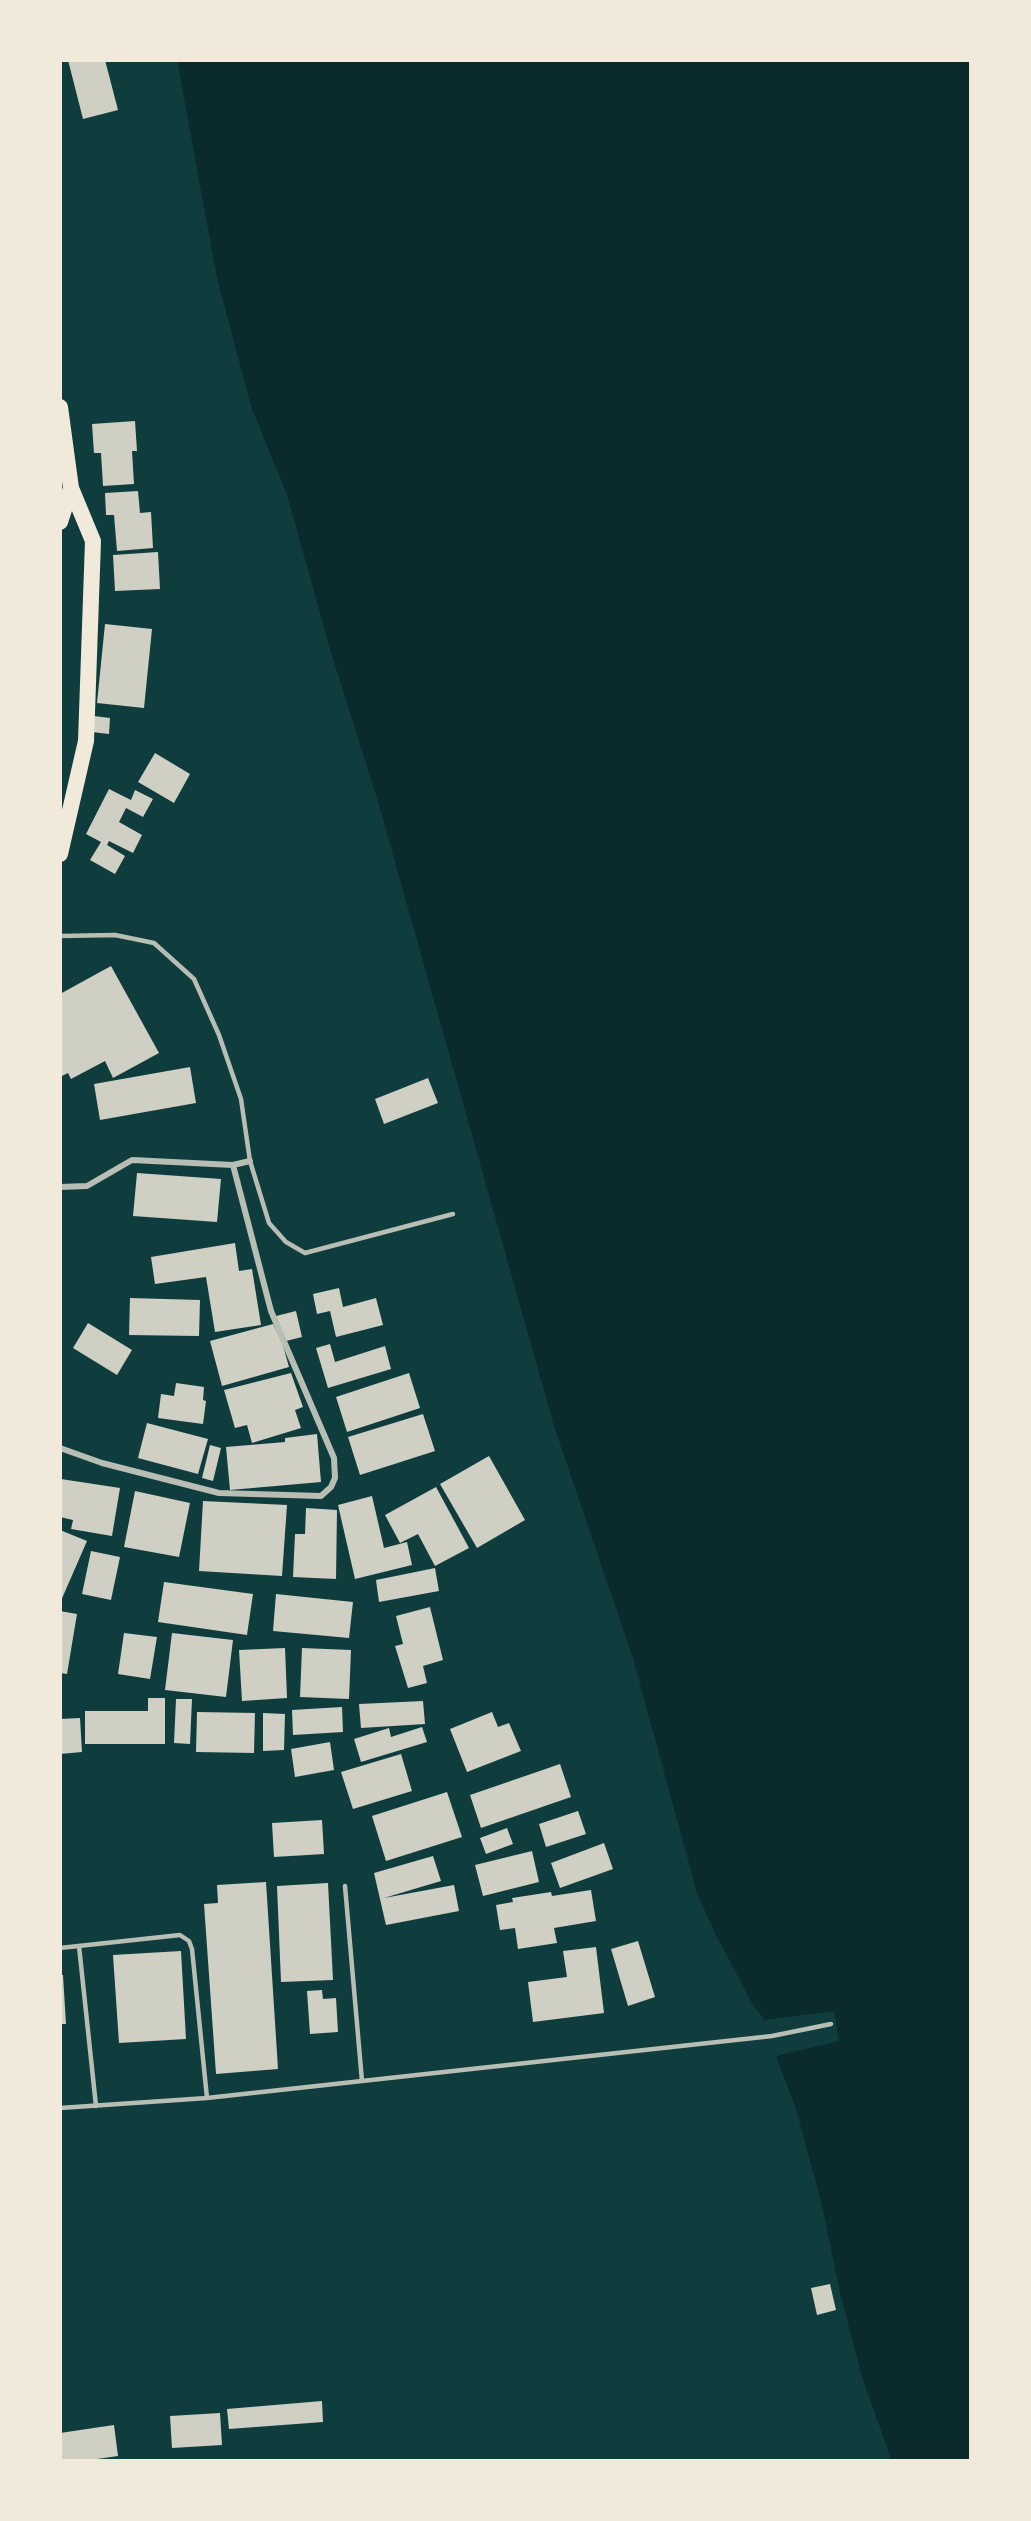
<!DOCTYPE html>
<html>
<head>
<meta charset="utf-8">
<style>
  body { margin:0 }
  #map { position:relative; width:1031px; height:2521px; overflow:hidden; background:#0f3d3e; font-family:"IBM Plex Sans",sans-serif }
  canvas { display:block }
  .frame { position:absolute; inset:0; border:62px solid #f1e9da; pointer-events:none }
</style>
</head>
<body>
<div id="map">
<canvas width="1031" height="2521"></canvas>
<div class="frame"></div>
</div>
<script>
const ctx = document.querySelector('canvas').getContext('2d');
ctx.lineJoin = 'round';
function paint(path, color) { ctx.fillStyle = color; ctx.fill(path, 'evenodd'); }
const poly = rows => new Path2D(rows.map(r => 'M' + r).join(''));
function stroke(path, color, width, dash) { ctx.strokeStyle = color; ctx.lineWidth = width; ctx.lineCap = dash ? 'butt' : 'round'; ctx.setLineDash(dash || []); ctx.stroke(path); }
const water = poly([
  [177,60,971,60,971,2461,892,2461,863,2380,841,2297,821,2201,796,2109,776,2056,772,2036,765,2020,753,2005,713,1929,697,1893,633,1658,554,1426,377,798,333,659,287,495,251,406,217,278]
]);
const pier = poly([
  [834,2011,839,2041,776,2056,765,2020]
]);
const building = poly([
  [68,60,105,60,118,110,83,119],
  [135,421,137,451,132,451,134,484,103,486,101,453,94,453,92,424],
  [138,491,140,513,151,512,153,548,117,551,114,515,106,515,105,493],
  [158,552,160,589,115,591,113,555],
  [105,624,152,629,144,708,97,703],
  [94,716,110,718,109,734,92,732],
  [155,753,190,774,174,803,138,782],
  [109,789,131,800,135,790,153,799,143,817,126,808,119,822,142,835,133,853,109,841,107,845,125,856,115,874,90,860,101,842,86,834],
  [111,966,159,1053,113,1078,105,1061,71,1079,68,1073,60,1077,60,994],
  [190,1067,196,1103,100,1120,94,1084],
  [428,1078,438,1103,384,1124,375,1099],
  [137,1173,221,1179,217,1222,133,1216],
  [235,1243,239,1271,252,1269,261,1325,215,1332,206,1277,155,1284,151,1257],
  [339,1288,343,1307,376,1298,383,1325,336,1337,330,1311,317,1314,313,1294],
  [130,1298,200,1300,199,1336,129,1335],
  [296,1311,302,1337,286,1341,276,1316],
  [88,1323,132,1350,117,1375,73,1348],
  [273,1324,282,1342,289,1367,222,1386,210,1341],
  [330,1344,335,1362,385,1346,391,1369,328,1388,316,1348],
  [291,1373,303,1407,295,1410,301,1428,252,1443,247,1425,235,1428,224,1390],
  [409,1373,420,1408,347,1432,336,1397],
  [176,1383,204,1387,203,1400,206,1401,203,1424,158,1418,161,1394,174,1396],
  [423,1414,435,1451,360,1475,348,1437],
  [147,1423,208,1439,198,1474,138,1458],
  [317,1434,321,1482,230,1490,226,1447,285,1442,285,1438],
  [210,1445,221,1448,213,1481,202,1478],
  [489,1456,525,1520,477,1548,440,1484],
  [61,1479,120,1488,112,1536,71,1529,73,1520,60,1517],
  [436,1487,469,1548,435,1566,418,1534,400,1543,385,1515],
  [135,1491,190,1503,179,1557,124,1547],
  [372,1496,384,1548,407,1542,412,1565,355,1579,338,1505],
  [203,1501,287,1505,282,1576,199,1571],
  [306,1508,337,1510,336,1579,293,1577,295,1534,305,1534],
  [60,1530,87,1541,60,1603],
  [91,1551,120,1557,111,1600,82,1594],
  [435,1568,439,1591,379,1602,376,1580],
  [164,1582,253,1594,247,1635,158,1622],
  [276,1594,353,1602,349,1638,273,1631],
  [430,1607,443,1660,423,1666,427,1683,408,1688,395,1646,403,1644,396,1616],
  [60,1611,77,1614,67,1674,60,1673],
  [124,1633,157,1637,150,1679,118,1674],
  [172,1633,233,1640,226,1697,165,1690],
  [285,1648,287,1698,242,1701,239,1650],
  [302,1648,351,1650,349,1699,300,1697],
  [148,1698,165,1698,165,1744,85,1744,85,1711,148,1711],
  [176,1699,192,1699,190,1744,174,1743],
  [423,1701,425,1724,361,1728,359,1704],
  [342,1707,343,1732,293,1735,292,1710],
  [197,1712,255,1713,254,1753,196,1752],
  [492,1712,498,1727,509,1723,521,1751,467,1772,450,1729],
  [263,1713,285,1714,284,1750,263,1751],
  [80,1718,82,1752,60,1754,60,1719],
  [422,1727,427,1742,361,1762,354,1739,389,1728,391,1737],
  [330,1742,334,1770,295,1777,291,1749],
  [401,1754,412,1791,353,1809,341,1772],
  [560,1764,571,1797,481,1828,470,1795],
  [447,1792,462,1837,386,1861,372,1816],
  [578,1811,586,1834,546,1847,539,1824],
  [322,1820,324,1854,274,1857,272,1823],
  [507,1828,513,1844,486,1854,480,1838],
  [604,1843,613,1869,560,1888,551,1863],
  [532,1851,539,1882,483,1896,475,1865],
  [433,1856,441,1881,384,1898,454,1885,459,1911,386,1925,374,1873],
  [266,1882,278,2069,216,2074,204,1904,218,1903,217,1885],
  [328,1883,333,1980,281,1982,277,1886],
  [591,1890,596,1921,554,1928,557,1943,518,1949,515,1928,500,1930,496,1905,513,1902,512,1898,551,1892,552,1896],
  [638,1941,655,1997,628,2006,611,1949],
  [596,1947,604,2013,533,2022,528,1982,567,1977,563,1951],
  [181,1951,186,2039,119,2043,113,1955],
  [60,1975,63,1975,66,2024,60,2024],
  [322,1990,323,1999,336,1998,338,2032,310,2034,307,1991],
  [830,2284,836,2310,817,2315,811,2288],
  [322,2401,323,2422,229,2429,227,2409],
  [220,2413,222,2445,172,2448,170,2416],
  [114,2425,118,2456,83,2461,60,2461,60,2433]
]);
const service = poly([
  [60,936,115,935,154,943,194,979,219,1035,241,1099,250,1161,269,1223,286,1242,305,1253,453,1214],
  [79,1946,96,2106],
  [60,1948,180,1935,189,1941,192,1949,207,2098],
  [362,2081,772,2036,831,2024],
  [60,2108,207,2098,362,2081,345,1886]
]);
const minor = poly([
  [60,1187,87,1186,132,1160,233,1165,250,1161],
  [60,1448,102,1463,219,1493,321,1496,331,1487,335,1478,334,1458,271,1311,233,1165]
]);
const trunk = poly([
  [60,407,71,488,93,541,86,741,60,854],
  [60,522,71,488]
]);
paint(water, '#0a2a2b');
paint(pier, '#0f3d3e');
paint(building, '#cfcfc3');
stroke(service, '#b8beb3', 4.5);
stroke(minor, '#b8beb3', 6);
stroke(trunk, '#f1e9da', 16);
</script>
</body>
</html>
